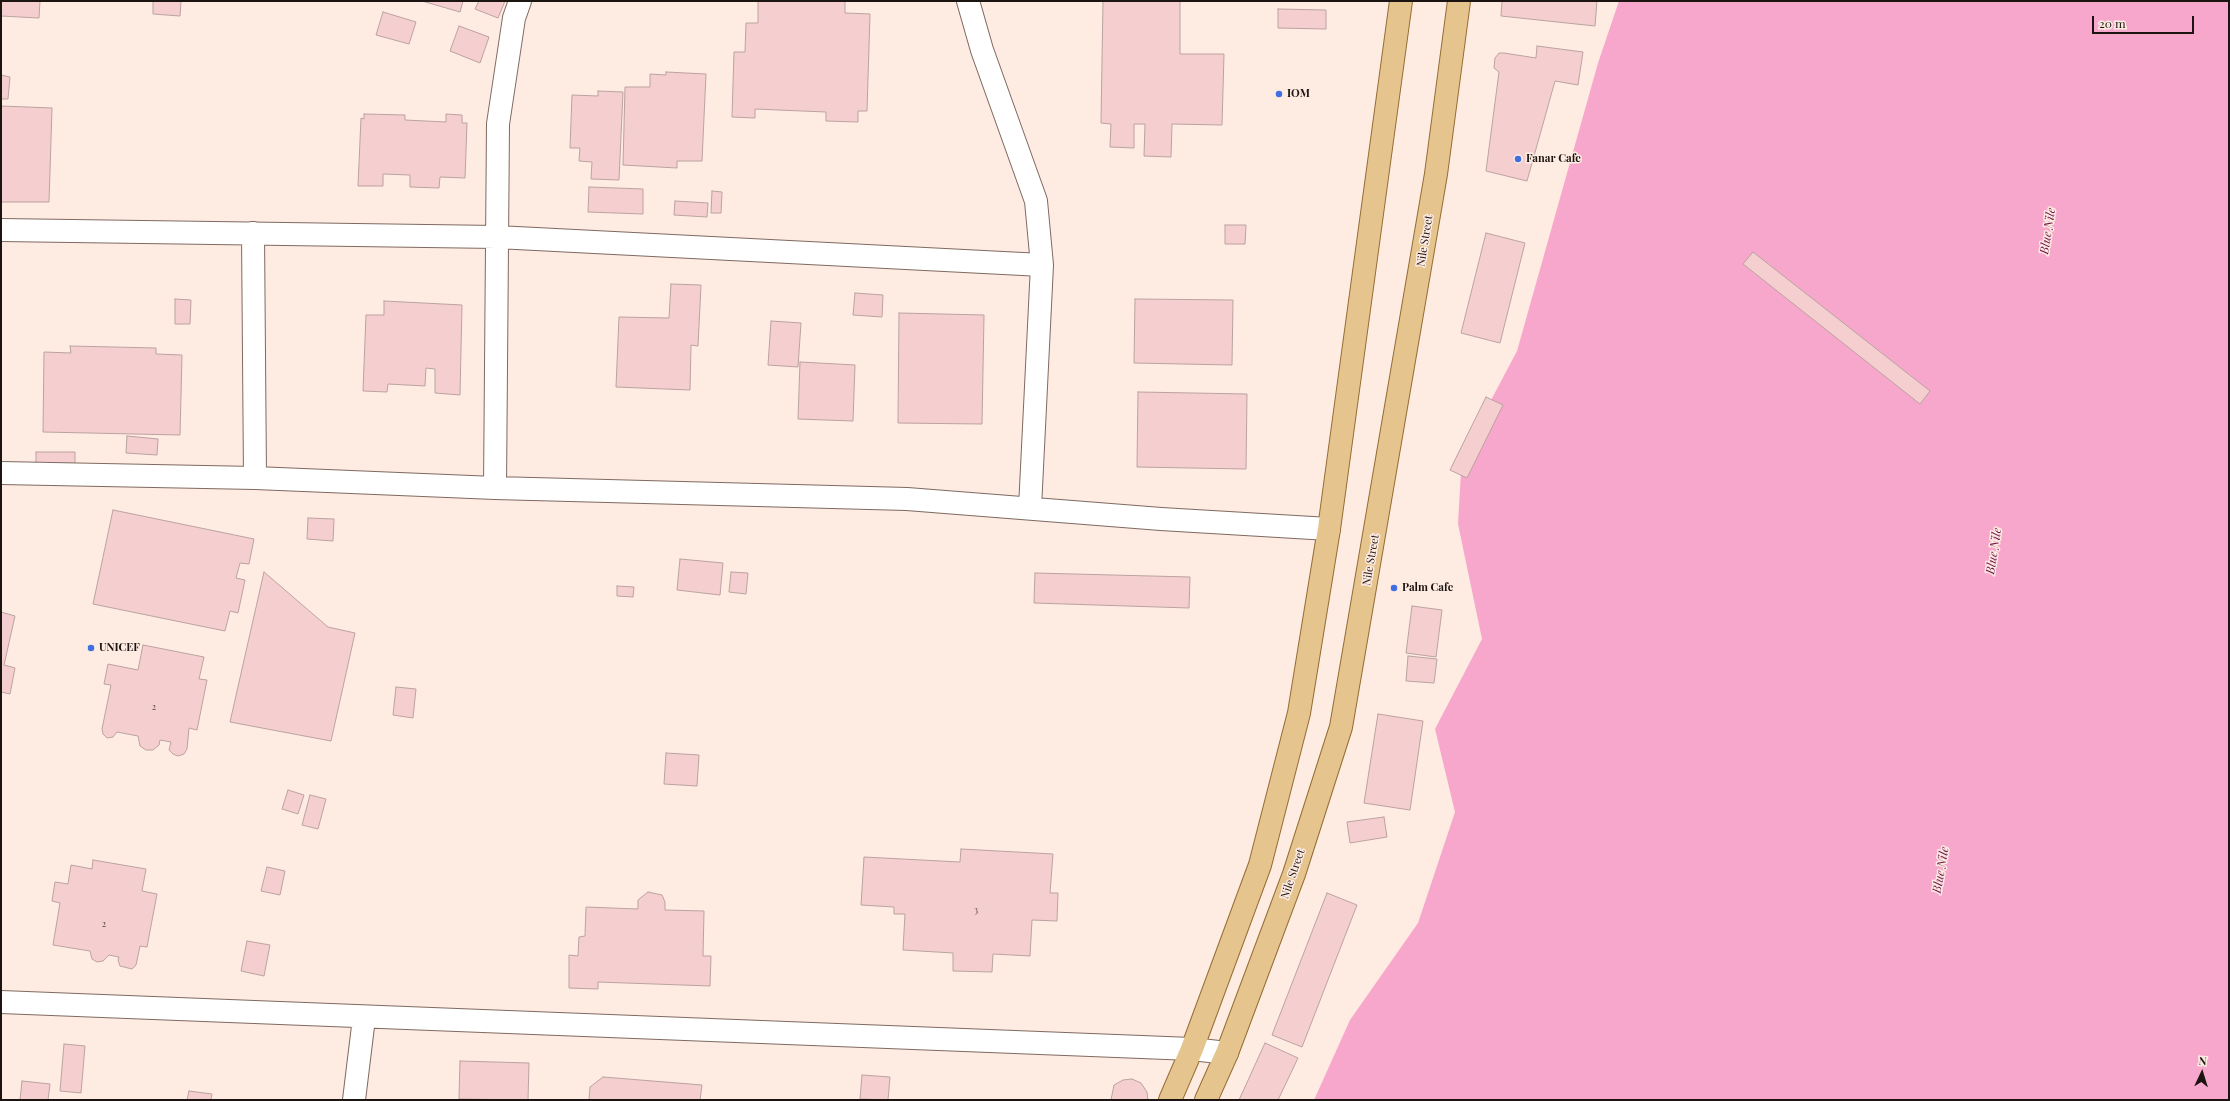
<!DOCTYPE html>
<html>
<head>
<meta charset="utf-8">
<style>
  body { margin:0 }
  #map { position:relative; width:2230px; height:1101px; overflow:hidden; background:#feebe2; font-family:"Playfair Display",serif }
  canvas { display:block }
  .frame { position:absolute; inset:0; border:2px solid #1c1411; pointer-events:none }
  .north { position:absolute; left:2182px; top:1053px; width:40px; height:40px; -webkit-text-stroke:3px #feebe2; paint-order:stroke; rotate:4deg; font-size:11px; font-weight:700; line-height:16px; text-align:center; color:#1c1411 }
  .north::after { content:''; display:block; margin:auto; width:14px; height:18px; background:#1c1411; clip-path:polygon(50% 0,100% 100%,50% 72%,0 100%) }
  .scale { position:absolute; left:2092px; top:16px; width:102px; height:18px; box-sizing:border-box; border:2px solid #1c1411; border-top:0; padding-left:5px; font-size:12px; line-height:14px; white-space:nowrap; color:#1c1411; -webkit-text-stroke:3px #feebe2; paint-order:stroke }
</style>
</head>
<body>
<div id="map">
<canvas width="2230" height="1101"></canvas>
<div class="frame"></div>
<div class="north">N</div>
<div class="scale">20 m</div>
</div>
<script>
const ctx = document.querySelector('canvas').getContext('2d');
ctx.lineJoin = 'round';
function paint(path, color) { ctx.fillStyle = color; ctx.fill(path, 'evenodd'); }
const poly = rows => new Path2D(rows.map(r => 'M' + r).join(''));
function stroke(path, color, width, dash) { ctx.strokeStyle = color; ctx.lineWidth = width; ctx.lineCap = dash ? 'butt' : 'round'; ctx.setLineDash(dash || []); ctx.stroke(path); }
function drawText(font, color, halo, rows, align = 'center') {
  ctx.font = font + ' "Playfair Display",serif'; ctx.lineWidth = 3; ctx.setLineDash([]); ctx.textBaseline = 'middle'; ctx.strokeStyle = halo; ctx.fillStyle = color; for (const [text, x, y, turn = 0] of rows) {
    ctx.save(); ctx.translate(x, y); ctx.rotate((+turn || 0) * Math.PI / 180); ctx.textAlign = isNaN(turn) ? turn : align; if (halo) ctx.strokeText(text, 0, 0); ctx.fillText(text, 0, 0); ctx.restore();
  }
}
const water = poly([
  [1619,1,2229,1,2229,1100,1314,1100,1350,1020,1418,923,1455,812,1435,729,1482,639,1458,524,1462,455,1517,351,1598,63]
]);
const building = poly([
  [1,1,40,1,39,18,1,16,1,1],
  [153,1,181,1,180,16,153,14,153,1],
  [422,1,463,1,460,12,422,1],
  [479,1,505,1,498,18,475,9,479,1],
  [758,1,845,1,845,13,870,14,867,111,858,111,858,122,826,121,826,112,755,109,755,118,732,117,734,52,745,52,746,23,758,23,758,1],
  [1103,1,1180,1,1180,54,1224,54,1222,125,1172,124,1171,157,1144,156,1145,124,1134,124,1134,148,1110,147,1111,124,1101,123,1103,1],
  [1502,1,1597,1,1595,26,1501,16,1502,1],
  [1278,9,1326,10,1326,29,1278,28,1278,9],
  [383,12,416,22,409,44,376,35,383,12],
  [459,26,489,37,480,63,450,51,459,26],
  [1537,46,1583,52,1578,85,1555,81,1527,181,1486,171,1499,72,1494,68,1495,58,1499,53,1504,53,1536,58,1537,46],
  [666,72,706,74,702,161,677,161,677,168,623,165,625,87,650,87,650,74,666,75,666,72],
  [1,75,10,77,8,99,1,99,1,75],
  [598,91,623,92,619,180,591,179,592,162,579,161,580,148,570,148,572,95,598,96,598,91],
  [1,106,52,108,49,202,1,202,1,106],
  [364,114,405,115,405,120,446,122,446,114,462,115,462,123,467,123,465,178,440,177,439,188,410,187,410,175,383,174,383,186,358,186,361,118,364,119,364,114],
  [589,187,643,189,643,214,588,212,589,187],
  [712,191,722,192,721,213,711,213,712,191],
  [675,201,708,203,707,217,674,215,675,201],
  [1225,225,1246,225,1245,244,1225,244,1225,225],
  [1486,233,1525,243,1500,343,1461,333,1486,233],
  [1753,252,1930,391,1920,404,1743,264,1753,252],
  [671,284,701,285,698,346,691,345,690,390,616,387,619,317,669,318,671,284],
  [855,293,883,295,882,317,853,315,855,293],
  [175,299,191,300,190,324,175,324,175,299],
  [1135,299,1233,300,1232,365,1134,363,1135,299],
  [384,301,462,305,460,395,435,393,435,369,426,368,425,386,388,384,387,392,363,391,366,315,384,315,384,301],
  [899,313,984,315,982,424,898,423,899,313],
  [771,321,801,323,798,367,768,365,771,321],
  [70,346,156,348,156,354,182,355,180,435,43,432,44,352,71,353,70,346],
  [800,362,855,365,853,421,798,419,800,362],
  [1138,392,1247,394,1246,469,1137,467,1138,392],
  [1486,397,1503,405,1467,478,1450,470,1486,397],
  [127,436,158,439,157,455,126,453,127,436],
  [36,452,75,452,75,464,36,463,36,452],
  [113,510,254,539,249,564,240,563,236,578,245,580,238,613,230,611,225,631,93,604,113,510],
  [308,518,334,519,333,541,307,539,308,518],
  [680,559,723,563,720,595,677,590,680,559],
  [264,572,328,627,355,633,331,741,230,722,264,572],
  [731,572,748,573,746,594,729,592,731,572],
  [1035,573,1190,577,1189,608,1034,603,1035,573],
  [617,586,634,587,633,597,617,596,617,586],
  [1412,606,1442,610,1436,657,1406,653,1412,606],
  [1,612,15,616,4,665,15,668,10,694,1,692,1,612],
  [143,645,204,657,199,679,207,680,197,730,189,728,187,749,184,754,178,756,173,754,169,750,171,742,160,740,159,745,153,750,146,750,140,746,138,736,117,732,113,737,107,738,103,734,102,729,111,685,104,684,108,664,138,670,143,645],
  [1408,656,1437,659,1434,683,1406,681,1408,656],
  [396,687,416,689,413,718,393,715,396,687],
  [1378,714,1423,721,1410,810,1364,803,1378,714],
  [666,753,699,755,697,786,664,784,666,753],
  [288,790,304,795,298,814,282,809,288,790],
  [310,795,326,799,318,829,302,825,310,795],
  [1384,817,1387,837,1350,843,1347,822,1384,817],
  [961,849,1053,854,1050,893,1058,893,1057,921,1032,920,1030,956,993,954,992,972,953,971,953,953,903,950,905,914,894,914,894,907,861,905,864,857,960,862,961,849],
  [93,860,146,869,142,891,157,894,147,947,140,946,136,965,132,969,120,966,118,960,119,957,109,955,103,961,97,962,92,959,90,951,53,945,60,903,52,901,55,882,68,884,71,865,92,869,93,860],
  [267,867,285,871,280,895,261,891,267,867],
  [648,892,662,895,665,902,665,910,704,911,703,956,711,956,710,986,598,982,598,989,569,988,569,955,578,956,579,937,585,936,586,907,638,909,638,900,648,892],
  [1327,893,1357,905,1302,1047,1272,1035,1327,893],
  [247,941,270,945,264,976,241,971,247,941],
  [1265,1043,1298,1058,1278,1100,1239,1100,1265,1043],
  [64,1044,85,1046,81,1093,60,1091,64,1044],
  [460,1061,529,1063,528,1100,459,1099,460,1061],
  [862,1075,890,1077,888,1100,860,1099,862,1075],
  [603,1077,702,1085,700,1100,589,1100,590,1087,603,1077],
  [1132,1079,1141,1083,1147,1092,1148,1100,1111,1100,1114,1085,1123,1080,1132,1079],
  [22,1081,50,1084,48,1100,20,1100,22,1081],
  [189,1091,212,1094,211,1100,187,1100,189,1091]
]);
const minor = poly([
  [968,1,982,50,1036,201,1042,265,1030,508],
  [1,230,497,237,1042,265],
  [253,233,255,478],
  [1,473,255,478,495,488,907,499,1161,519,1329,529],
  [495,488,498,124,514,18,520,1],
  [1,1002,1192,1049,1227,1053],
  [354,1100,364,1018]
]);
const major = poly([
  [1170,1100,1192,1049,1260,865,1299,713,1329,529,1401,1],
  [1206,1100,1227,1053,1294,874,1341,727,1436,174,1459,1]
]);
const markers = [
  [1279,94,4,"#3f6fe0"],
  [1518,159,4,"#3f6fe0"],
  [1394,588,4,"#3f6fe0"],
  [91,648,4,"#3f6fe0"]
];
const numberNames = [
  ["2",154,707],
  ["3",976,910],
  ["2",104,924]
];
const poiNames = [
  ["IOM",1287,94],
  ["Fanar Cafe",1526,159],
  ["Palm Cafe",1402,588],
  ["UNICEF",99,648]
];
const streetNames = [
  ["Nile Street",1425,241,-81],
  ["Nile Street",1371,560,-80],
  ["Nile Street",1293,874,-71]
];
const waterNames = [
  ["Blue Nile",2048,231,-81],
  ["Blue Nile",1994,551,-81],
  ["Blue Nile",1941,870,-80]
];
paint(water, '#f8a7cc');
paint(building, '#f5cfcf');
stroke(building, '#bba2a1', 1);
stroke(minor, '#7e6a60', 24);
stroke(major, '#946d32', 24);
stroke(minor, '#fff', 22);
stroke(major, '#e5c48e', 22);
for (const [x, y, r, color] of markers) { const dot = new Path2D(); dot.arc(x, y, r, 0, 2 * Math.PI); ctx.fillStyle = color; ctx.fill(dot); stroke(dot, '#feebe2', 1.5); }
drawText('9px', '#524340', null, numberNames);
drawText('bold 11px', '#1c1411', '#feebe2', poiNames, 'left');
drawText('11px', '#1c1411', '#feebe2', streetNames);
drawText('italic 12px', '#6f1349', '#feebe2', waterNames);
</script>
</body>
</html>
